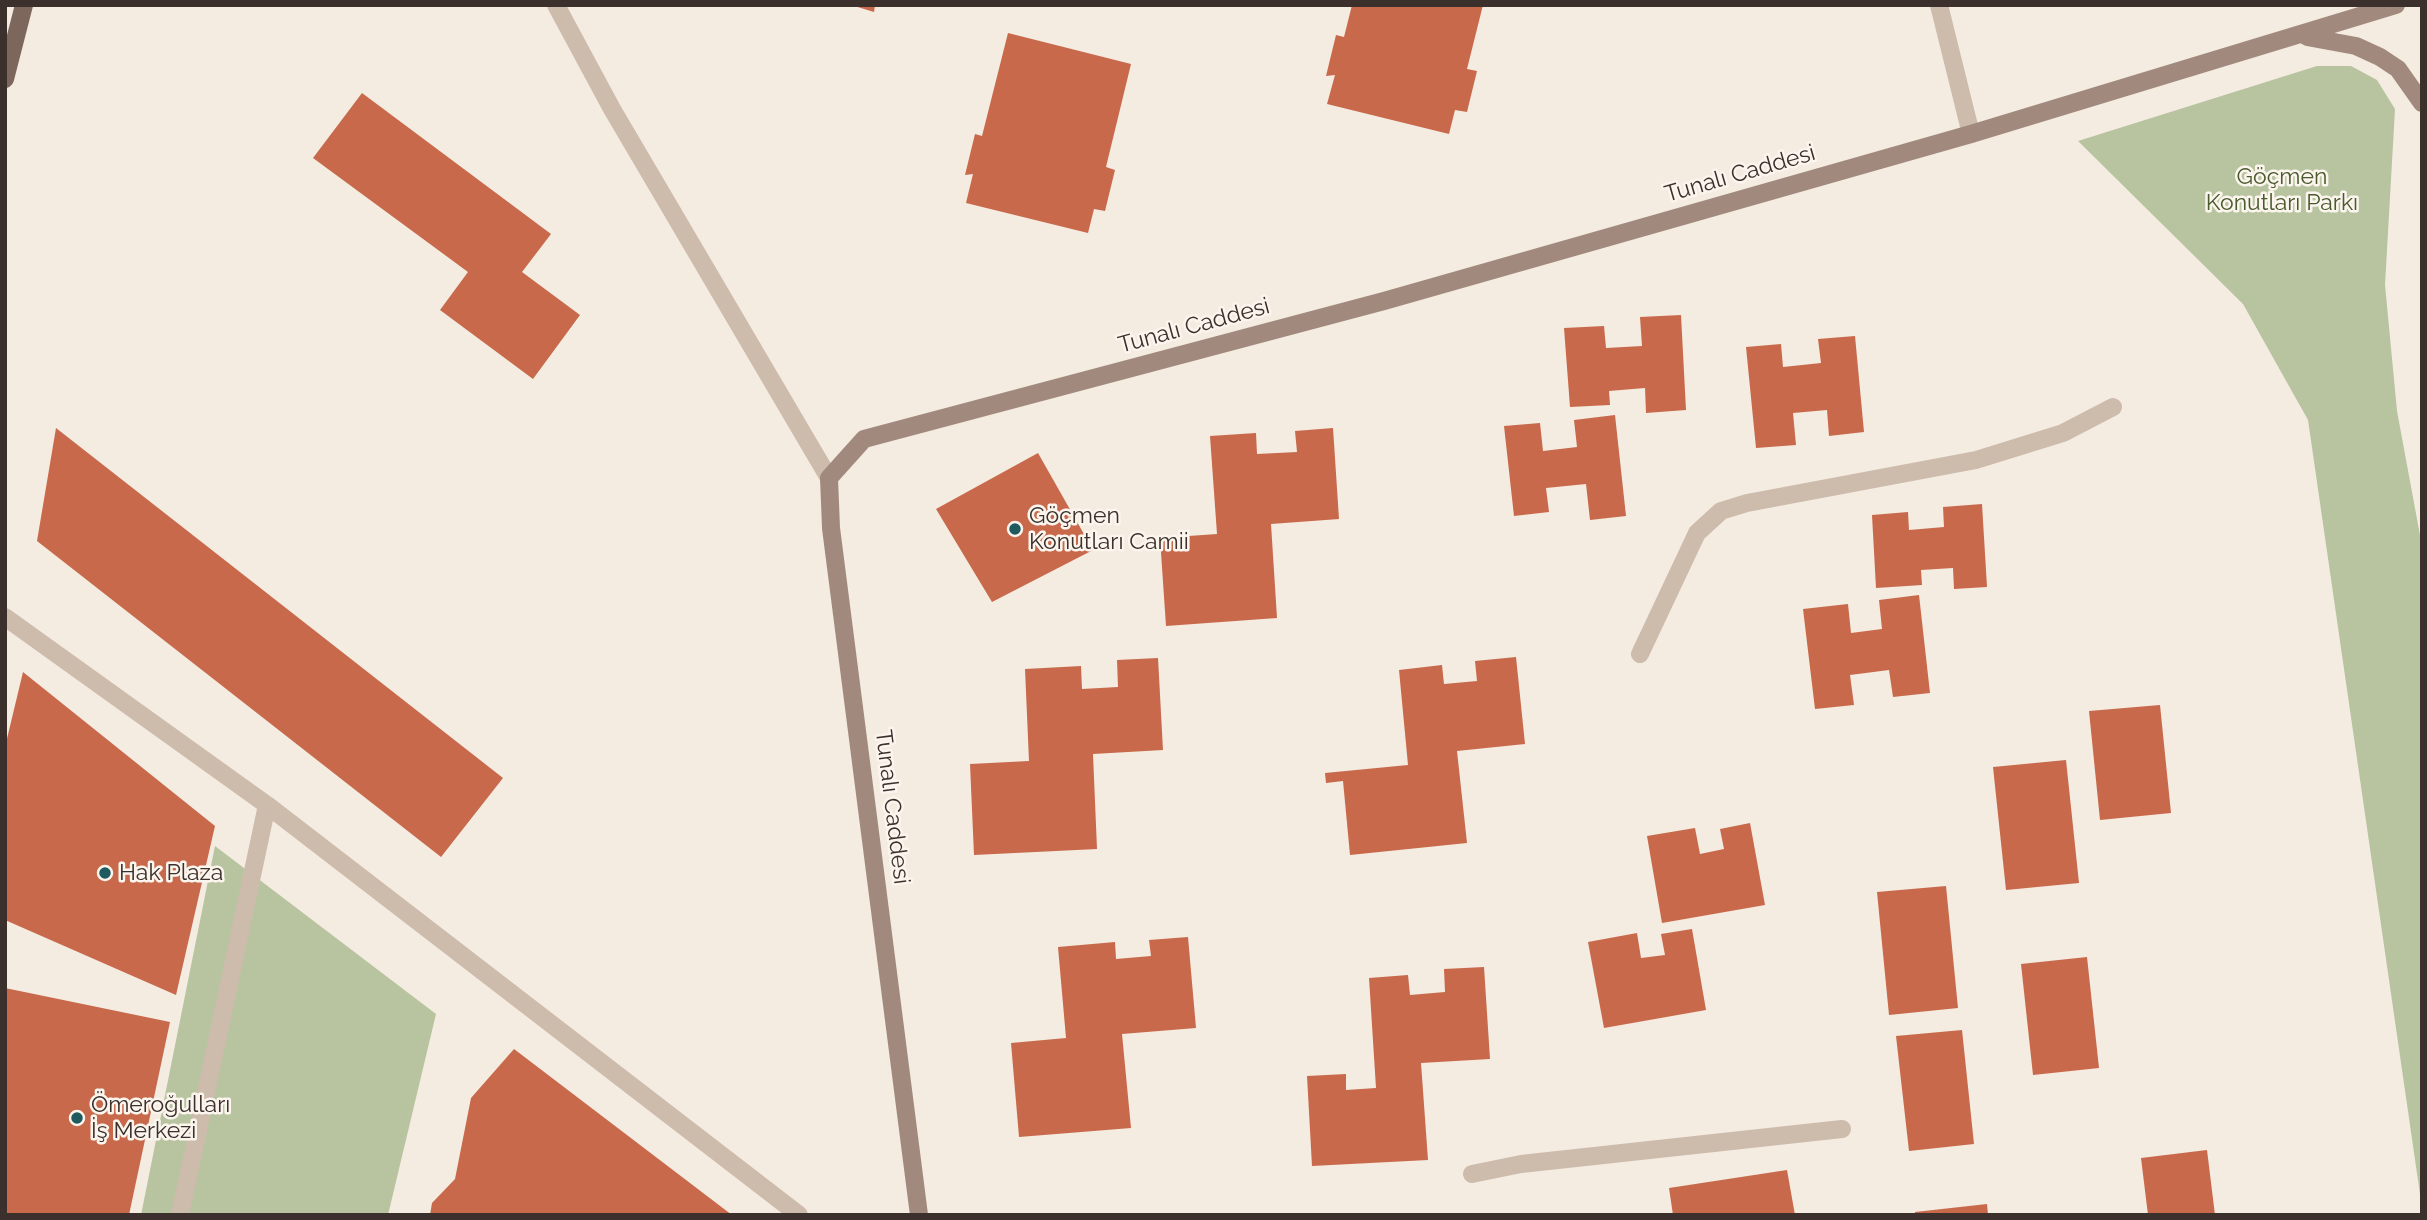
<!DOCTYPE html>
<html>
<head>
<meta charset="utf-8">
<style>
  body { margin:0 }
  #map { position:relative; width:2427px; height:1220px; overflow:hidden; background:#f4ebe1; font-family:Raleway,sans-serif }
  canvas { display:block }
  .frame { position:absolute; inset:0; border:7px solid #3b302b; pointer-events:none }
</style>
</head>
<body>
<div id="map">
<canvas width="2427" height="1220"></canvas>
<div class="frame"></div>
</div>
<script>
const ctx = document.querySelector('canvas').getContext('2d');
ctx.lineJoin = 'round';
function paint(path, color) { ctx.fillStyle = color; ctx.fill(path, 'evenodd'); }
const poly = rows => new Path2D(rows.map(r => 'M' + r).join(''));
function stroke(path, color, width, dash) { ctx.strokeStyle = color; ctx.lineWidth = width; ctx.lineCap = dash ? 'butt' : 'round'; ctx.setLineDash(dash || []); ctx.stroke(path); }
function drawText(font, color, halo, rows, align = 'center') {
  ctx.font = font + ' Raleway,sans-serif'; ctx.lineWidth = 5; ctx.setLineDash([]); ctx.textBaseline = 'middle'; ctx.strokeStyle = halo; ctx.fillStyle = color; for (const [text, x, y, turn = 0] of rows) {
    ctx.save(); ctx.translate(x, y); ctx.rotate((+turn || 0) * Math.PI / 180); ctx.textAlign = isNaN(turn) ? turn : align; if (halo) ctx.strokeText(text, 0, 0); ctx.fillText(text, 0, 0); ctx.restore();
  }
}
const green = poly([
  [2317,66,2351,66,2377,80,2395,109,2385,285,2397,411,2422,546,2422,1208,2308,420,2243,304,2078,141],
  [215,846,436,1014,388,1215,141,1215]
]);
const building = poly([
  [851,5,875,5,874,12],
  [1352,5,1483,5,1467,69,1477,71,1467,112,1455,110,1449,134,1327,104,1335,75,1326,76,1336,35,1344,37],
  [1008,33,1131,64,1106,167,1115,170,1105,211,1094,209,1088,233,966,203,973,174,965,175,975,134,982,136],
  [362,93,551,234,522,272,580,315,533,379,440,310,468,272,313,158],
  [1681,315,1686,410,1646,413,1645,388,1609,391,1610,405,1570,407,1564,328,1604,326,1606,348,1642,346,1640,317],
  [1855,336,1864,432,1829,436,1827,410,1793,413,1796,445,1756,448,1746,347,1781,344,1783,367,1821,363,1818,339],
  [1615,415,1626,516,1590,520,1586,484,1546,488,1549,512,1514,516,1504,426,1540,423,1543,451,1577,447,1574,420],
  [56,428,503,778,441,857,37,541],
  [1333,428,1339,519,1271,524,1277,618,1166,626,1160,538,1217,534,1210,436,1256,433,1257,454,1297,452,1295,431],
  [1038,453,1093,550,992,602,936,509],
  [1982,504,1987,587,1954,589,1953,568,1921,570,1922,585,1876,588,1872,515,1908,512,1909,530,1944,527,1943,507],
  [1919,595,1930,693,1893,697,1889,670,1850,675,1854,705,1815,709,1803,609,1848,604,1851,633,1882,629,1879,600],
  [1516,657,1525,744,1457,751,1467,843,1350,855,1343,781,1326,783,1325,773,1408,765,1399,670,1442,665,1444,684,1477,681,1475,661],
  [1158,658,1163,750,1093,754,1097,849,974,855,970,764,1029,761,1025,669,1081,666,1082,689,1118,687,1117,660],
  [23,672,215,826,176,995,5,920,5,747],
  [2160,705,2171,813,2100,820,2089,711],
  [2066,760,2079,883,2006,890,1993,767],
  [1750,823,1765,905,1662,923,1647,836,1695,828,1700,854,1724,849,1720,829],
  [1946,886,1958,1008,1889,1015,1877,892],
  [1692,929,1706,1010,1604,1028,1588,942,1637,933,1641,958,1665,955,1661,934],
  [1188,937,1196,1028,1122,1034,1131,1128,1019,1137,1011,1043,1066,1038,1058,947,1115,942,1116,959,1151,956,1149,940],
  [2087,957,2099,1068,2033,1075,2021,964],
  [1484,967,1490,1059,1421,1063,1428,1160,1312,1166,1307,1076,1346,1074,1346,1090,1376,1088,1369,978,1408,975,1410,995,1445,992,1444,969],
  [5,988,170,1022,129,1215,5,1215],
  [1962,1030,1974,1144,1909,1151,1896,1036],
  [514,1049,732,1215,430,1215,432,1203,455,1179,471,1098],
  [2207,1150,2215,1215,2148,1215,2141,1158],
  [1787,1170,1795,1215,1673,1215,1669,1188],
  [1987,1204,1988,1215,1915,1215,1915,1212]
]);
const lane = poly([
  [556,5,612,109,829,478],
  [1939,5,1971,134],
  [1640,654,1697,533,1721,511,1747,503,1976,460,2063,433,2113,407],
  [1472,1174,1521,1164,1842,1129]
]);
const street = poly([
  [5,617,267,805,799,1215],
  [180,1215,267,805]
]);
const secondary = poly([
  [2307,37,2356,46,2380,57,2398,69,2422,103],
  [919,1215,831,528,829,478,864,439,1384,301,1971,134,2396,5]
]);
const primary = poly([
  [5,79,24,5]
]);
const markers = [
  [1015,529,7,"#1f5a5e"],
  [105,873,7,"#1f5a5e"],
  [77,1118,7,"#1f5a5e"]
];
const streetNames = [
  ["Tunalı Caddesi",1740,174,-16],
  ["Tunalı Caddesi",1194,326,-15],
  ["Tunalı Caddesi",892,807,83]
];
const parkNames = [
  ["Göçmen",2282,177],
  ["Konutları Parkı",2282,203]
];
const poiNames = [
  ["Göçmen",1029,516],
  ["Konutları Camii",1029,542],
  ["Hak Plaza",119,873],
  ["Ömeroğulları",91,1105],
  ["İş Merkezi",91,1131]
];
paint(green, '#b8c4a0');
paint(building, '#c8694b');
stroke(lane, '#cdbbac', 18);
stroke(street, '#cdbbac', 18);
stroke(secondary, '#a18a7d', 18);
stroke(primary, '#7d675c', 18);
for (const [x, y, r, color] of markers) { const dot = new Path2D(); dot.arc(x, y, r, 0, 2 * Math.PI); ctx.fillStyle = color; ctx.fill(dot); stroke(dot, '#fbf5ee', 2.5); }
drawText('23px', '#3b302b', '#fbf5ee', streetNames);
drawText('23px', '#4a5a2e', '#fbf5ee', parkNames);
drawText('23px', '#3b302b', '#fbf5ee', poiNames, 'left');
</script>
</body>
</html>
